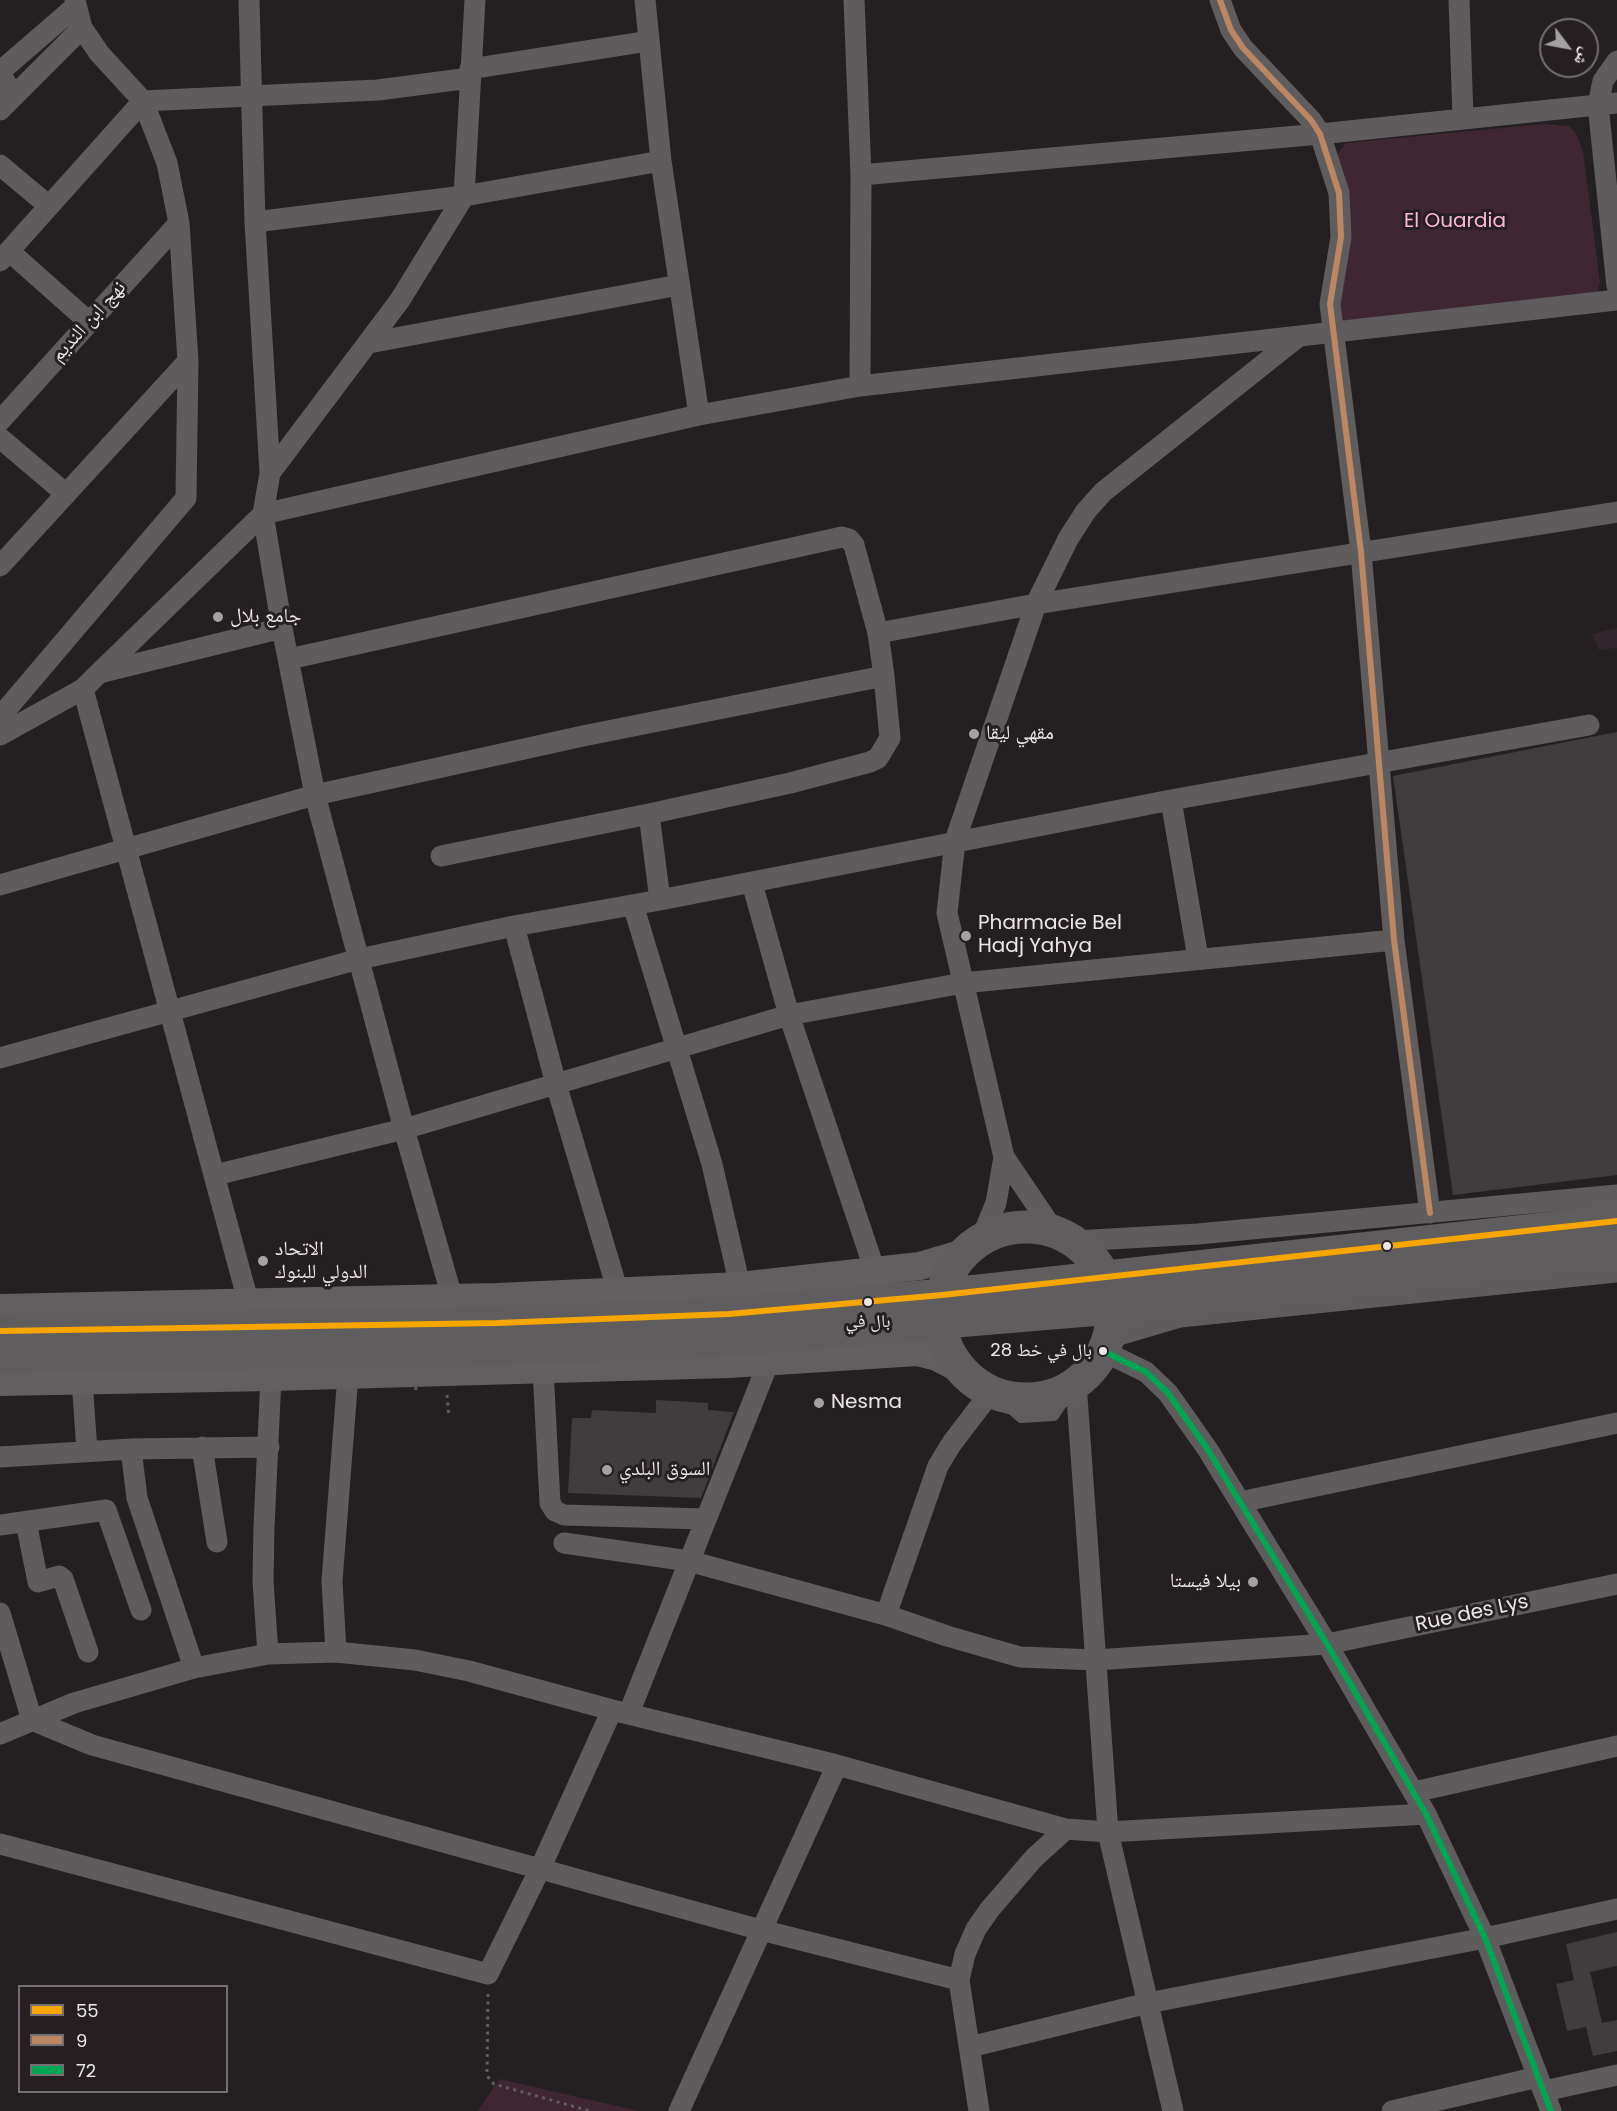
<!DOCTYPE html>
<html>
<head>
<meta charset="utf-8">
<style>
  body { margin:0 }
  #map { position:relative; width:1617px; height:2111px; overflow:hidden; background:#242022; font-family:Poppins,"Noto Naskh Arabic",sans-serif }
  canvas { display:block }
  .legend { position:absolute; left:18px; top:1985px; width:210px; height:108px; box-sizing:border-box; background:#251f22; border:2px solid #746f72; margin:0; padding:8px 10px; list-style:none; font-size:18px; color:#ebe7e9 }
  .legend li { display:flex; align-items:center; gap:12px; height:30px }
  .legend b { width:30px; border:2px solid #746f72 }
  .north { position:absolute; left:1539px; top:18px; width:60px; height:60px; box-sizing:border-box; background:#251f22; border:2px solid #746f72; border-radius:50%; rotate:122deg; font-size:16px; font-weight:700; line-height:24px; text-align:center; color:#ebe7e9 }
  .north::after { content:''; display:block; margin:auto; width:21px; height:27px; background:#a5a1a3; clip-path:polygon(50% 0,100% 100%,50% 72%,0 100%) }
</style>
</head>
<body>
<div id="map">
<canvas width="1617" height="2111"></canvas>
<ul class="legend">
<li><b style="height:8px;background:#f7a600"></b>55</li>
<li><b style="height:8px;background:#bb8660"></b>9</li>
<li><b style="height:8px;background:#00a651"></b>72</li>
</ul>
<div class="north">ش</div>
</div>
<script>
const ctx = document.querySelector('canvas').getContext('2d');
ctx.lineJoin = 'round';
function paint(path, color) { ctx.fillStyle = color; ctx.fill(path, 'evenodd'); }
const poly = rows => new Path2D(rows.map(r => 'M' + r).join(''));
function stroke(path, color, width, dash) { ctx.strokeStyle = color; ctx.lineWidth = width; ctx.lineCap = dash ? 'butt' : 'round'; ctx.setLineDash(dash || []); ctx.stroke(path); }
function drawText(font, color, halo, rows, align = 'center') {
  ctx.font = font + ' Poppins,"Noto Naskh Arabic",sans-serif'; ctx.lineWidth = 6; ctx.setLineDash([]); ctx.textBaseline = 'middle'; ctx.strokeStyle = halo; ctx.fillStyle = color; for (const [text, x, y, turn = 0] of rows) {
    ctx.save(); ctx.translate(x, y); ctx.rotate((+turn || 0) * Math.PI / 180); ctx.textAlign = isNaN(turn) ? turn : align; if (halo) ctx.strokeText(text, 0, 0); ctx.fillText(text, 0, 0); ctx.restore();
  }
}
const built = poly([
  [1617,628,1617,648,1599,650,1592,634]
]);
const green = poly([
  [1544,124,1569,126,1576,133,1583,151,1600,283,1597,292,1333,323,1332,160,1346,143],
  [499,2079,639,2111,478,2111]
]);
const building = poly([
  [1617,732,1617,1175,1453,1195,1393,776],
  [656,1400,708,1403,708,1410,734,1412,701,1498,568,1493,572,1418,591,1418,592,1410,656,1413],
  [1617,1932,1617,1966,1590,1972,1602,2023,1617,2020,1617,2051,1593,2056,1586,2027,1567,2031,1556,1984,1574,1980,1566,1944]
]);
const path = poly([
  [447,1395,449,1417],
  [488,1994,487,2075,490,2080,494,2084,590,2111]
]);
const lane = poly([
  [991,1392,1021,1418,1054,1416,1073,1387]
]);
const street = poly([
  [75,0,82,28,99,53,143,101,378,90,470,78],
  [249,0,255,222,270,473,263,514,282,628,315,795,404,1129,452,1297],
  [645,0,661,161,699,415],
  [854,0,861,175,860,386],
  [1220,0,1231,30,1243,48,1311,120,1320,134,1339,193,1341,237,1330,304,1361,552,1394,940,1430,1213],
  [1459,0,1463,118],
  [1617,61,1603,81,1598,105,1617,286],
  [470,69,649,41],
  [13,95,1,75,3,69,76,6],
  [0,110,82,28],
  [0,165,49,206],
  [861,175,1320,134,1617,103],
  [255,222,464,196,661,161],
  [9,251,89,322],
  [0,261,143,101,167,163,179,223,188,361,186,498,0,717],
  [369,343,679,285],
  [0,421,179,223],
  [0,438,66,494],
  [270,473,400,300,464,196,475,0],
  [0,566,188,361],
  [289,659,842,537,849,539,854,545,878,633,1036,604,1617,512],
  [99,673,263,514,699,415,860,386,1617,300],
  [0,735,83,689],
  [1171,800,1198,958],
  [441,856,649,814,790,783,870,762,878,758,890,738,884,676],
  [0,885,315,795,583,736,884,676,878,633],
  [660,900,1171,800,1589,725],
  [633,905,712,1164,740,1286],
  [514,926,556,1084,618,1292],
  [0,1058,359,959,514,926,660,900,649,814],
  [215,1175,404,1129,789,1015,752,883],
  [1054,1231,1004,1157,947,913,955,841,1036,604,1068,539,1086,511,1103,492,1299,336],
  [981,1239,996,1203,1004,1157],
  [1075,1241,1198,1234,1617,1195],
  [875,1271,789,1015,963,983,1394,940],
  [248,1301,83,689,99,673,282,628],
  [1109,1338,1180,1317,1617,1272],
  [1103,1351,1146,1372,1168,1393,1208,1450,1327,1644,1426,1814,1485,1938,1551,2111],
  [543,1369,550,1503,555,1511,564,1515,705,1519],
  [82,1380,87,1451],
  [1076,1383,1108,1832,1173,2111],
  [202,1447,217,1542],
  [131,1449,137,1498,194,1668],
  [0,1457,131,1449,269,1447],
  [1240,1502,1617,1423],
  [26,1522,38,1582,59,1576,63,1579,88,1652],
  [0,1525,106,1510,141,1610],
  [564,1543,689,1561,886,1615,947,1636,1020,1657,1096,1660,1327,1644,1617,1584],
  [0,1613,32,1720,92,1745,761,1930,959,1980],
  [886,1615,938,1466,952,1443,991,1392],
  [336,1652,332,1581,348,1375],
  [268,1654,263,1581,264,1527,271,1377],
  [629,1713,769,1361],
  [0,1734,74,1703,194,1668,268,1654,336,1652,415,1660,469,1671,612,1710,837,1765,1066,1829,1108,1832,1426,1814],
  [1414,1792,1617,1746],
  [0,1844,488,1974,540,1869,612,1710],
  [970,2047,1148,2003,1485,1938,1617,1909],
  [1544,2091,1617,2075],
  [679,2111,837,1765],
  [979,2111,959,1980,965,1954,976,1929,990,1909,1034,1858,1066,1829],
  [1392,2111,1538,2077]
]);
const secondary = poly([
  [0,1308,497,1297,740,1286,920,1266,964,1253],
  [0,1382,271,1377,729,1364,917,1352,937,1357,960,1369]
]);
const primary = poly([
  '940 1313a86 86 0 1 1 172 0a86 86 0 1 1-172 0Z',
  [0,1331,497,1323,729,1314,942,1295,1617,1221],
  [0,1357,498,1349,729,1340,1112,1308,1617,1249]
]);
const pathBridge = poly([
  [414,1312,416,1394]
]);
const bus1 = poly([
  [0,1331,497,1323,729,1314,942,1295,1617,1221]
]);
const bus2 = poly([
  [1220,0,1231,30,1243,48,1311,120,1320,134,1339,193,1341,237,1330,304,1361,552,1394,940,1430,1213]
]);
const bus3 = poly([
  [1103,1351,1146,1372,1168,1393,1208,1450,1327,1644,1426,1814,1485,1938,1551,2111]
]);
const markers = [
  [218,617,6,"#a5a1a3"],
  [974,734,6,"#a5a1a3"],
  [966,936,6,"#a5a1a3"],
  [1387,1246,5,"#ebe7e9"],
  [263,1261,6,"#a5a1a3"],
  [868,1302,5,"#ebe7e9"],
  [1103,1351,5,"#ebe7e9"],
  [819,1403,6,"#a5a1a3"],
  [607,1470,6,"#a5a1a3"],
  [1253,1582,6,"#a5a1a3"]
];
const busNames = [
  ["بال في",868,1322],
  ["بال في خط 28",1092,1351,"right"]
];
const parkNames = [
  ["El Ouardia",1455,222]
];
const streetNames = [
  ["نهج ابن النديم",89,322,-48],
  ["Rue des Lys",1472,1614,-12]
];
const poiNames = [
  ["جامع بلال",230,617],
  ["مقهي ليقا",986,734],
  ["Pharmacie Bel",978,924],
  ["Hadj Yahya",978,947],
  ["الاتحاد",275,1250],
  ["الدولي للبنوك",275,1273],
  ["Nesma",831,1403],
  ["السوق البلدي",619,1470],
  ["بيلا فيستا",1241,1582,"right"]
];
paint(built, '#31262b');
paint(green, '#3e2632');
paint(building, '#413d3f');
stroke(path, '#605e5f', 3, [3, 4.5]);
stroke(lane, '#5f5c5e', 10);
stroke(street, '#5f5c5e', 21);
stroke(secondary, '#615f60', 28);
stroke(primary, '#605d5e', 33);
stroke(pathBridge, '#605e5f', 3, [3, 4.5]);
stroke(bus1, '#f7a600', 6);
stroke(bus2, '#bb8660', 6);
stroke(bus3, '#00a651', 6);
for (const [x, y, r, color] of markers) { const dot = new Path2D(); dot.arc(x, y, r, 0, 2 * Math.PI); ctx.fillStyle = color; ctx.fill(dot); stroke(dot, '#251f22', 2); }
drawText('18px', '#ebe7e9', '#251f22', busNames);
drawText('20px', '#fdb6d8', '#251f22', parkNames);
drawText('20px', '#ebe7e9', '#251f22', streetNames);
drawText('20px', '#ebe7e9', '#251f22', poiNames, 'left');
</script>
</body>
</html>
